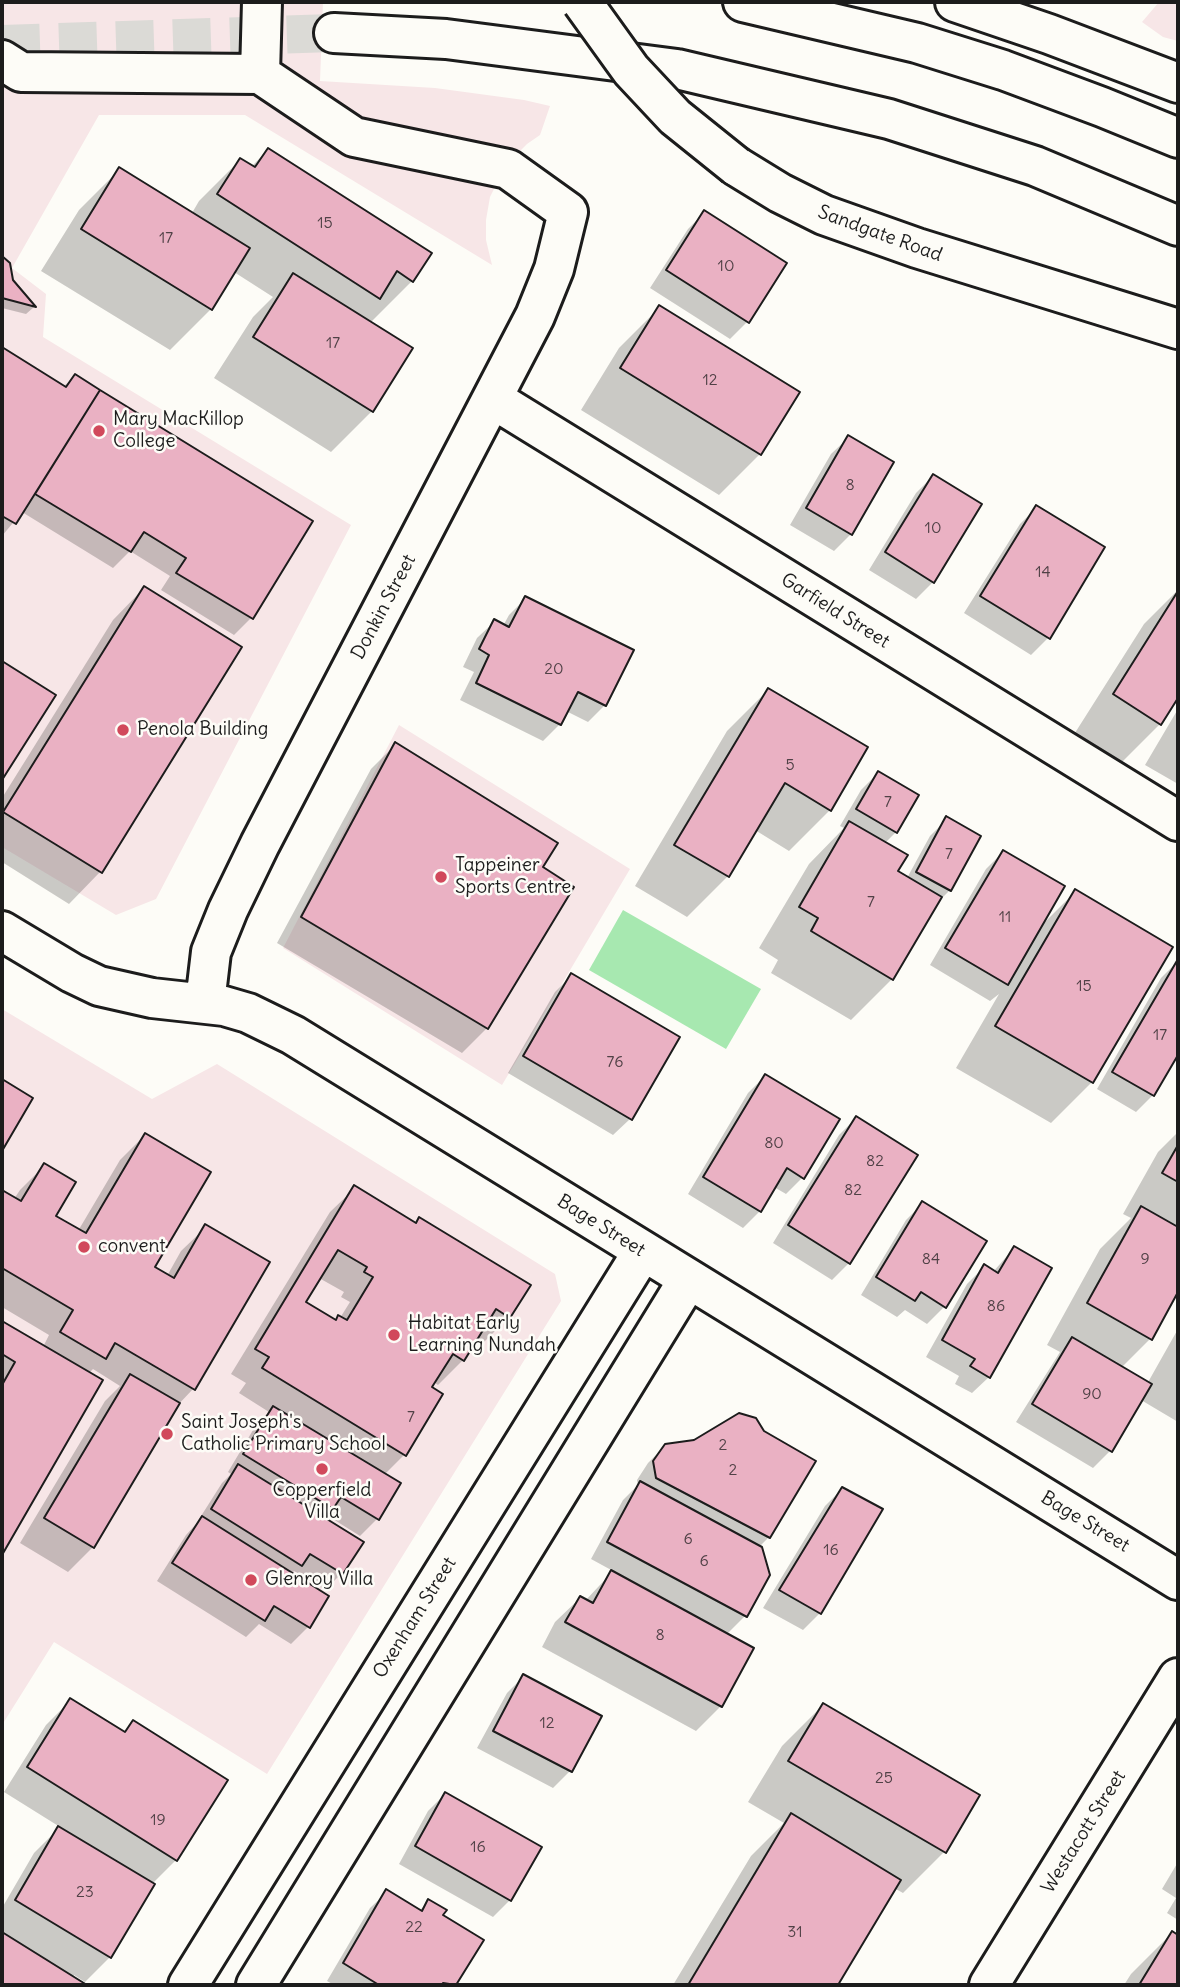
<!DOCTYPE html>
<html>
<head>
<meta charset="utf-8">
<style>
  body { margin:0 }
  #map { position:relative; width:1180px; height:1987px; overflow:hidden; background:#fdfcf7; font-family:Delius,sans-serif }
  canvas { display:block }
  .frame { position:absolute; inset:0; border:4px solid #1c1c1c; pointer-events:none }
</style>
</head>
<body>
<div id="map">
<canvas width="1180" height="1987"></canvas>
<div class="frame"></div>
</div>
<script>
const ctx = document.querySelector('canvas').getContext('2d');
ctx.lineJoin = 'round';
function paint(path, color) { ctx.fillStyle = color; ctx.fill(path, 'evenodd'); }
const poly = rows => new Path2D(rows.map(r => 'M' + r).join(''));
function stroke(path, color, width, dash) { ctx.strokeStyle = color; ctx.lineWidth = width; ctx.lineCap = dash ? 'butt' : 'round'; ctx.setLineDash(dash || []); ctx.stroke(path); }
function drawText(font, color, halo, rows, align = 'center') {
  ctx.font = font + ' Delius,sans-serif'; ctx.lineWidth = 5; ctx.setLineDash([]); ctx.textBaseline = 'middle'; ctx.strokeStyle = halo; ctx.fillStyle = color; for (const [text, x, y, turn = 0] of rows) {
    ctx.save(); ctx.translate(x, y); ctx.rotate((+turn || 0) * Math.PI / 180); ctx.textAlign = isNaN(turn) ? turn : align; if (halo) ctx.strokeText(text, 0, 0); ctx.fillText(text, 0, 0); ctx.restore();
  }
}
const built = poly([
  [2,2,323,2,320,81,435,88,524,100,550,106,540,135,527,144,514,157,500,177,490,197,486,220,486,240,492,265,245,115,99,115,12,268,46,294,43,337,351,525,156,899,116,915,2,847],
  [1159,2,1178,2,1178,41,1163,37,1142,22],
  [399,725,630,869,502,1085,283,948],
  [2,1009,152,1099,217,1064,555,1274,561,1301,267,1774,54,1642,2,1725]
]);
const green = poly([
  [623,910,761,989,726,1049,589,970]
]);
const shadow = poly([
  [268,150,412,281,370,323,411,349,372,411,331,452,214,378,253,317,273,297,234,272,211,309,170,350,41,271,79,210,120,169,192,213,199,201,240,160,251,167],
  [705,212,784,263,747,322,730,339,650,288,688,229],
  [2,259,8,264,12,281,34,307,26,314,2,308],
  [660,307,798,393,760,454,719,495,581,410,619,348],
  [2,349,63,387,75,376,95,397,100,392,311,521,251,618,234,635,161,590,170,576,130,551,113,568,22,512,2,536],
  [848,438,851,534,834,551,790,525,831,454],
  [933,476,933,582,916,599,869,570,916,493],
  [1037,507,1103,548,1048,638,1031,655,964,613,1020,524],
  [144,588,240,648,100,872,69,904,2,862,2,798,113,620],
  [1178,590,1178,694,1160,724,1119,765,1073,736,1144,624],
  [526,598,605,705,588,722,566,711,560,724,543,741,460,700,474,672,463,667,477,638,494,622,503,626,509,615],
  [2,663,54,695,2,777],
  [768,690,830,810,789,851,755,830,728,876,687,917,635,886,727,731],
  [1178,709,1178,784,1145,765],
  [396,744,540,867,487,1028,462,1053,277,943,371,769],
  [878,773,896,832,885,843,896,871,907,878,930,836,947,819,950,890,937,903,892,979,851,1020,771,973,778,960,759,948,809,864,844,828,840,826,861,790],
  [1003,852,1042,925,1075,892,1092,1082,1051,1123,956,1068,999,994,990,1001,930,965,986,869],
  [1178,961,1178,1052,1153,1095,1136,1112,1097,1089,1161,978],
  [572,975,630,1119,613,1135,508,1073,555,992],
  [765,1076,803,1177,786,1194,774,1187,760,1211,743,1228,688,1194,748,1093],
  [856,1118,849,1263,832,1280,773,1243,839,1135],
  [1178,1132,1178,1288,1150,1339,1121,1368,1147,1384,1178,1329,1178,1422,1141,1400,1110,1451,1093,1468,1016,1422,1060,1352,1047,1345,1100,1249,1131,1218,1123,1214,1158,1152],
  [145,1135,152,1268,167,1276,181,1251,206,1227,268,1263,193,1389,176,1407,93,1547,68,1572,20,1543,105,1401,120,1386,93,1369,88,1374,101,1381,2,1551,2,1323,43,1347,49,1335,2,1307,2,1192,14,1199,20,1190,45,1165,54,1217,78,1231,120,1160],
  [355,1188,414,1224,420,1219,509,1317,484,1342,477,1337,463,1360,438,1385,434,1382,404,1455,384,1475,377,1519,360,1536,325,1514,322,1518,342,1573,325,1590,294,1571,291,1574,327,1596,308,1627,291,1644,259,1624,246,1637,157,1581,186,1535,196,1524,222,1483,231,1474,228,1472,256,1425,269,1412,239,1393,246,1383,231,1374,330,1212],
  [319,1278,344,1292,341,1297,350,1302,340,1318,335,1321,304,1302],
  [923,1203,944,1307,927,1324,905,1310,897,1317,861,1295,906,1220],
  [1014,1248,989,1377,972,1393,955,1384,959,1376,926,1357,967,1284,984,1267,993,1272],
  [665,1446,769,1537,759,1547,745,1616,726,1635,721,1706,696,1731,542,1647,555,1622,580,1598,585,1601,613,1571,591,1559,623,1500,638,1485,637,1480,648,1463],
  [842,1489,820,1613,803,1630,763,1608,825,1506],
  [524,1676,599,1717,570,1771,553,1788,477,1748,507,1693],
  [71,1700,123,1733,134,1722,176,1860,153,1883,110,1957,85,1982,74,1975,73,1978,84,1985,2,1985,2,1908,34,1853,60,1827,4,1792,46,1725],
  [823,1705,978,1796,944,1852,903,1893,894,1888,836,1985,673,1985,751,1856,784,1823,748,1802,782,1746],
  [445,1794,510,1900,493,1917,399,1864,428,1811],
  [1178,1862,1178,1920,1167,1913,1176,1898,1162,1889],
  [387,1892,419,1911,429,1901,441,1916,481,1940,454,1985,334,1985,327,1981,370,1908],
  [1172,1933,1178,1937,1178,1985,1124,1985,1131,1974]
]);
const building = poly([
  [268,148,432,253,413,282,397,271,380,299,217,194,240,158,255,167,268,148],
  [119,167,250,248,212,310,81,229,119,167],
  [704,210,787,263,749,323,666,270,704,210],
  [2,256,10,263,13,280,36,307,2,298,2,256],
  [293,273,413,348,373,412,253,337,293,273],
  [659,305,800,392,761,455,620,368,659,305],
  [2,347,66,387,75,374,100,390,16,524,2,516,2,347],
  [100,390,313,521,253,619,176,573,186,558,144,532,131,552,35,494,100,390],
  [848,435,894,462,852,535,806,508,848,435],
  [933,474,982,504,934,583,885,552,933,474],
  [1036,505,1105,547,1050,639,980,596,1036,505],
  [144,586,242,647,102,873,3,812,144,586],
  [1178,591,1178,698,1161,725,1113,694,1178,591],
  [525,596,634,650,606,706,578,692,561,725,476,683,489,655,479,649,494,619,509,627,525,596],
  [2,661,56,695,2,780,2,661],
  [768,688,868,747,831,811,785,783,729,877,674,845,768,688],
  [395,742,558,843,543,867,574,887,488,1029,301,917,395,742],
  [878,771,919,795,897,833,856,809,878,771],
  [946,816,981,836,951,891,916,872,946,816],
  [849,821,908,855,898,871,942,897,893,980,811,931,818,918,799,907,849,821],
  [1003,850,1065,886,1008,985,945,948,1003,850],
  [1075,889,1173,947,1093,1083,995,1026,1075,889],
  [1178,959,1178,1055,1154,1096,1112,1072,1178,959],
  [571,973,680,1037,632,1120,523,1056,571,973],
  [765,1074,840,1119,804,1179,787,1168,761,1212,703,1177,765,1074],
  [2,1079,33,1098,2,1151,2,1079],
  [856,1116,918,1155,850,1264,788,1225,856,1116],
  [145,1133,211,1172,155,1267,174,1278,205,1224,270,1262,195,1390,115,1343,106,1359,60,1332,73,1310,2,1268,2,1190,21,1201,44,1163,76,1182,56,1216,86,1233,145,1133],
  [1178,1145,1178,1182,1162,1173,1178,1145],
  [354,1185,416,1223,419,1217,531,1285,510,1318,496,1309,464,1361,453,1354,432,1387,443,1394,406,1456,262,1368,269,1357,255,1349,354,1185],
  [338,1250,367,1267,364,1272,373,1277,347,1320,338,1315,336,1320,306,1302,338,1250],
  [922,1201,987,1241,946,1308,921,1292,915,1301,876,1277,922,1201],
  [1141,1206,1178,1227,1178,1292,1152,1340,1087,1303,1141,1206],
  [1014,1246,1052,1268,990,1378,970,1366,975,1359,942,1340,984,1264,998,1273,1014,1246],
  [2,1321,103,1380,2,1555,2,1385,15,1362,2,1354,2,1321],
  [1072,1337,1152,1384,1112,1452,1032,1404,1072,1337],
  [130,1374,180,1403,94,1548,44,1518,130,1374],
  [273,1406,401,1483,379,1520,341,1497,333,1509,243,1454,273,1406],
  [739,1413,756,1418,764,1431,816,1461,770,1538,656,1478,653,1461,665,1444,694,1440,739,1413],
  [238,1464,364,1542,343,1574,310,1554,302,1566,211,1509,238,1464],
  [640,1481,762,1547,770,1575,747,1617,607,1542,640,1481],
  [842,1487,883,1509,821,1614,779,1590,842,1487],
  [202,1516,329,1596,310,1628,274,1606,265,1621,172,1563,202,1516],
  [611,1570,754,1648,722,1707,565,1622,580,1596,593,1603,611,1570],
  [523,1674,602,1716,572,1772,493,1731,523,1674],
  [70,1698,125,1732,133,1720,228,1780,177,1861,27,1767,70,1698],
  [823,1703,980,1795,946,1853,788,1761,823,1703],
  [445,1792,542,1847,511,1901,415,1846,445,1792],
  [791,1813,901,1880,838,1985,688,1985,791,1813],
  [58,1826,155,1884,111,1958,15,1900,58,1826],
  [386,1889,422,1911,428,1899,447,1910,443,1915,484,1940,456,1985,443,1983,442,1985,379,1985,343,1963,386,1889],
  [1172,1931,1178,1935,1178,1985,1139,1985,1172,1931],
  [2,1932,87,1985,2,1985,2,1932]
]);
const highwayTunnel = poly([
  [2,44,334,33]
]);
const minor = poly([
  [955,2,1049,34,1178,83],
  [2,60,21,72,260,74,354,137,508,169,568,212,554,269,535,316,260,844,228,910,211,952,205,1003],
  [260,74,262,2],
  [736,166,780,193,824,215,917,248,1178,329],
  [493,399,1178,821],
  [2,931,72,973,99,986,152,998,224,1006,248,1013,293,1035,1178,1580],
  [188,1985,643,1251],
  [256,1985,688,1280],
  [989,1985,1178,1678]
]);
const highway = poly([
  [743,2,917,43,1003,70,1102,107,1178,138],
  [334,33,446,39,677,69,889,119,1035,166,1178,226]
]);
const minorBridge = poly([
  [582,2,631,70,675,117,736,166]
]);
const markers = [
  [99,431,7,"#d1495b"],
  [123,730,7,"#d1495b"],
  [441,877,7,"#d1495b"],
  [84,1247,7,"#d1495b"],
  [394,1335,7,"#d1495b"],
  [167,1434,7,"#d1495b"],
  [322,1469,7,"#d1495b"],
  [251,1580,7,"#d1495b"]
];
const numberNames = [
  ["15",325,223],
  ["17",166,238],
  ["10",726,266],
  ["17",333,343],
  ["12",710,380],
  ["8",850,485],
  ["10",933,528],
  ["14",1043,572],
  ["20",554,669],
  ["5",790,765],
  ["7",888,802],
  ["7",949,854],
  ["7",871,902],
  ["11",1005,917],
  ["15",1084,986],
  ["17",1160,1035],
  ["76",615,1062],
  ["80",774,1143],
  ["82",875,1161],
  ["82",853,1190],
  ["84",931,1259],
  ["9",1145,1259],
  ["86",996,1306],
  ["90",1092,1394],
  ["7",411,1417],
  ["2",723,1445],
  ["2",733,1470],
  ["6",688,1539],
  ["16",831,1550],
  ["6",704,1561],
  ["8",660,1635],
  ["12",547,1723],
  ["25",884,1778],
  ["19",158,1820],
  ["16",478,1847],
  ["23",85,1892],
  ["22",414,1927],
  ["31",795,1932]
];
const streetNames = [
  ["Sandgate Road",880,234,20],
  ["Donkin Street",384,607,-62],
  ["Garfield Street",835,611,32],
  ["Bage Street",601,1226,32],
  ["Bage Street",1085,1522,31],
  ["Oxenham Street",415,1618,-58],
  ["Westacott Street",1084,1832,-58]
];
const poiNames = [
  ["Mary MacKillop",113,420],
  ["College",113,442],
  ["Penola Building",137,730],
  ["Tappeiner",455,866],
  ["Sports Centre",455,888],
  ["convent",98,1247],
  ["Habitat Early",408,1324],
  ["Learning Nundah",408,1346],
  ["Saint Joseph's",181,1423],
  ["Catholic Primary School",181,1445],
  ["Copperfield",322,1491,"center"],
  ["Villa",322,1513,"center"],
  ["Glenroy Villa",265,1580]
];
paint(built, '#f7e6e7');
paint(green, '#a7e8b0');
paint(shadow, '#0003');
paint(building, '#eab1c3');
stroke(building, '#1c1c1c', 2);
stroke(highwayTunnel, '#dbdad6', 38, [38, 19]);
stroke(minor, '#1c1c1c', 44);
stroke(highway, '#1c1c1c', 44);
stroke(minor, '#fdfcf7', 38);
stroke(highway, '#fdfcf7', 38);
stroke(minorBridge, '#1c1c1c', 44, []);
stroke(minorBridge, '#fdfcf7', 38);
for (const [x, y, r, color] of markers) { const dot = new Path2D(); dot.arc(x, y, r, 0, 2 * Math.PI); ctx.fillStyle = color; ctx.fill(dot); stroke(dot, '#fdfcf7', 2.5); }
drawText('16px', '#504146', null, numberNames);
drawText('19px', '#1c1c1c', '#fdfcf7', streetNames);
drawText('19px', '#1c1c1c', '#fdfcf7', poiNames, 'left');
</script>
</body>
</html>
